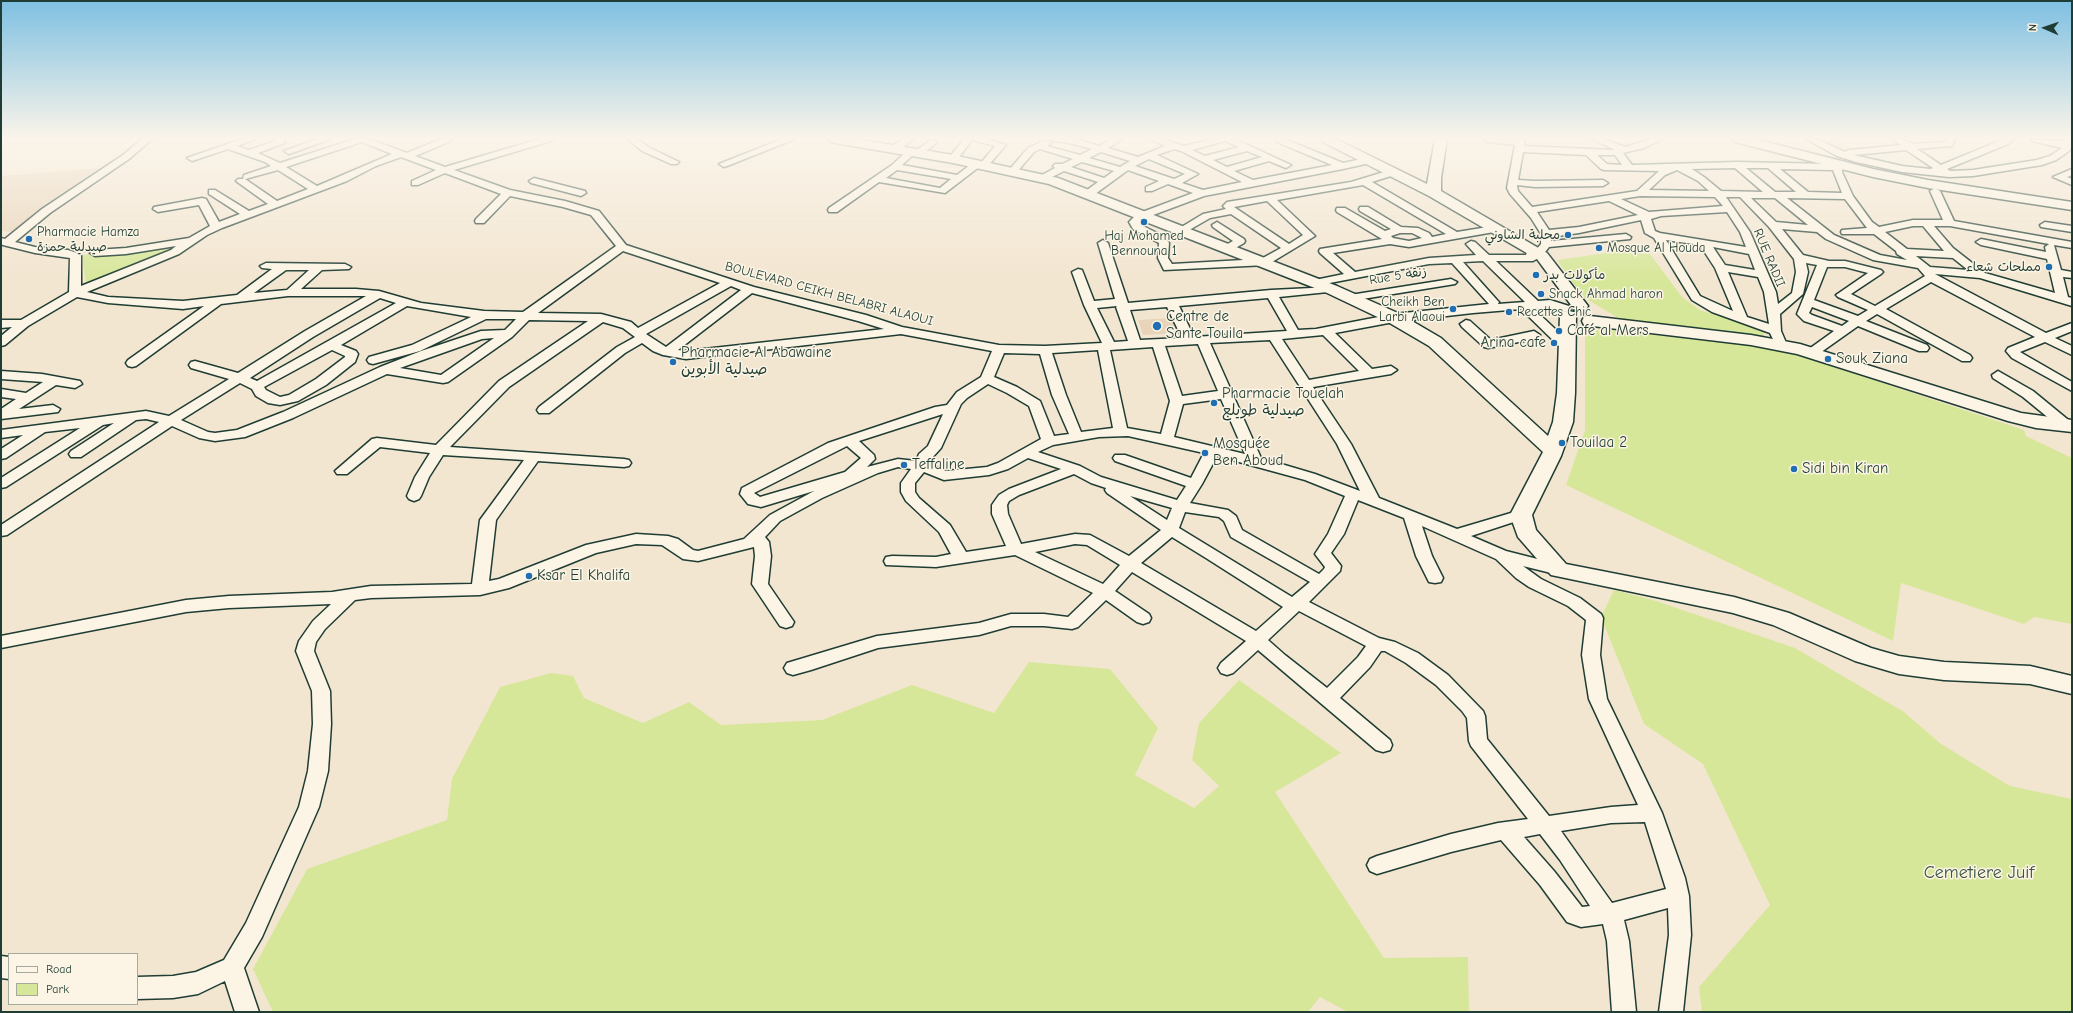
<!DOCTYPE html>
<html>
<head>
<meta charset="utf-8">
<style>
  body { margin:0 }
  #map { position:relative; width:2073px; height:1013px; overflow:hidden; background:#f3e6d1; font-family:"Comic Neue",sans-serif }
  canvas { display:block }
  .frame { position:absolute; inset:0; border:2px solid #1f3d34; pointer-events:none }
  .legend { position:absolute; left:8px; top:953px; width:130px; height:52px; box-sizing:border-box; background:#fcf5e5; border:1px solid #a4ab9e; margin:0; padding:5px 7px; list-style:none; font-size:12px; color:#1f3d34 }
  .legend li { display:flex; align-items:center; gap:8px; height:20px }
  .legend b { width:20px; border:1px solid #a4ab9e }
  .north { position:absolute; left:2025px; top:8px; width:40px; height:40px; -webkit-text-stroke:3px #fcf5e5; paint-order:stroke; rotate:272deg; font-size:11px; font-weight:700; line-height:16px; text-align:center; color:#1f3d34 }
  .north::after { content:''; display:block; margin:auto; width:14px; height:18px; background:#1f3d34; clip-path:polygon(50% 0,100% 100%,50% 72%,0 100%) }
</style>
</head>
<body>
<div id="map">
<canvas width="2073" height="1013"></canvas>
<div class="frame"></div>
<ul class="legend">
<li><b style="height:5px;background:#fcf5e5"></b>Road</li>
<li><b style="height:11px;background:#d7e79a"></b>Park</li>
</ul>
<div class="north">N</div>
</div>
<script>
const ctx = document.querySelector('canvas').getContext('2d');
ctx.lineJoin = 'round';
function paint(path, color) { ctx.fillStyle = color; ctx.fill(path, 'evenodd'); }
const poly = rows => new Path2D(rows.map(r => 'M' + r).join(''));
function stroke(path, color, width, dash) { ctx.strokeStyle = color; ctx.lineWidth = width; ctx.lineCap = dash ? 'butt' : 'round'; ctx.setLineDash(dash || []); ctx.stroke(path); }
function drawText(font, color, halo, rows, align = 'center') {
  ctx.font = font + ' "Comic Neue","Playpen Sans Arabic",sans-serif'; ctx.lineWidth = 3; ctx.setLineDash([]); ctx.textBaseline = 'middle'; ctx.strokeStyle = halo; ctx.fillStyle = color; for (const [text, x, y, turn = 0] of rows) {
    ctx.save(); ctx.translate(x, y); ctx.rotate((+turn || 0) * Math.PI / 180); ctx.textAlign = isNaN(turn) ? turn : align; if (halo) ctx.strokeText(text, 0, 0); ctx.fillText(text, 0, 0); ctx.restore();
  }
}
const built = poly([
  [99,168,11,232,1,231,1,176],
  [1171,318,1177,333,1143,335,1138,320]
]);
const green = poly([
  [1836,139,1865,156,1864,158,1839,152,1818,140],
  [184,244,163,256,86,283,82,255,134,252],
  [1621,251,1650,254,1682,297,1700,310,1764,331,1764,337,1722,334,1620,319,1583,297,1557,260],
  [1601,329,1771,348,1816,361,2024,430,2026,436,2072,458,2072,624,2034,617,2024,624,1901,583,1893,641,1566,485,1585,430,1585,335],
  [1614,590,1653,600,1795,648,1904,712,1941,744,2010,786,2072,799,2072,1012,1702,1012,1699,987,1770,905,1703,764,1644,724,1601,617],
  [1029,662,1110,669,1158,728,1135,775,1194,808,1219,786,1192,760,1199,723,1239,680,1341,753,1275,792,1384,958,1468,957,1469,1012,1348,1012,1320,997,1308,1012,273,1012,253,969,307,869,447,820,452,779,500,687,551,673,573,676,584,698,643,723,689,702,721,725,822,720,912,685,994,713]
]);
const street = poly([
  [142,139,152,139,129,159,50,213,15,242,35,247,68,250,80,254,81,256,81,286,171,250,176,246,126,254,95,256,90,253,95,250,126,248,189,238,210,226,199,205,158,212,153,209,154,207,202,198,206,199,219,222,240,214,209,194,209,190,215,190,249,211,268,204,236,181,238,179,243,179,244,175,271,166,265,162,228,149,192,161,187,158,242,139,255,139,237,146,249,150,275,141,274,139,285,139,285,143,258,153,280,163,355,139,369,139,407,153,441,139,452,139,451,141,415,156,445,167,539,139,552,139,551,141,454,170,510,190,565,201,599,211,626,245,754,287,866,315,902,327,999,345,1045,346,1102,343,1084,305,1072,272,1078,269,1082,270,1094,301,1115,299,1098,243,1103,240,1108,243,1128,303,1271,290,1332,287,1334,289,1332,291,1328,292,1279,297,1298,330,1316,329,1394,314,1489,304,1452,263,1429,264,1314,286,1310,285,1308,283,1310,281,1344,274,1320,253,1319,251,1320,249,1382,239,1337,212,1336,210,1337,208,1345,208,1385,231,1391,229,1360,211,1359,209,1360,207,1368,207,1401,227,1418,228,1429,233,1432,237,1446,234,1363,185,1277,200,1315,236,1267,265,1164,270,1158,258,1159,243,1133,229,1129,222,1137,214,1193,193,1168,184,1152,191,1146,191,1146,187,1159,181,1128,170,1091,197,1083,197,1082,195,1083,193,1098,182,1064,171,1046,180,1040,180,1040,176,1055,168,1053,166,1055,164,1062,164,1073,159,1040,149,1034,152,1016,173,1010,173,1010,169,1028,148,1043,141,1049,141,1051,143,1047,146,1080,155,1092,149,1069,143,1053,141,1052,139,1076,139,1099,146,1112,139,1123,139,1108,148,1138,157,1165,146,1151,139,1163,139,1184,146,1213,139,1235,139,1291,165,1286,168,1269,161,1234,171,1253,180,1332,165,1277,142,1276,139,1285,139,1343,163,1371,157,1376,160,1374,162,1343,169,1204,196,1145,218,1140,223,1141,225,1165,237,1169,243,1168,258,1172,264,1261,259,1281,248,1231,214,1210,218,1184,233,1176,233,1175,231,1203,214,1226,209,1223,206,1227,202,1351,182,1394,169,1399,172,1397,174,1372,182,1457,232,1494,226,1499,229,1494,232,1409,247,1390,244,1333,253,1355,272,1429,258,1476,255,1466,244,1471,241,1475,242,1489,255,1526,255,1527,252,1535,251,1541,244,1541,234,1531,218,1510,194,1507,188,1515,145,1488,142,1484,139,1525,139,1524,146,1613,150,1615,150,1592,139,1604,139,1625,147,1651,139,1663,139,1644,148,1623,153,1632,165,1737,162,1833,164,1838,161,1843,164,1842,172,1853,196,1872,222,1879,227,1913,220,1943,220,1930,191,1935,188,1940,191,1954,221,2072,242,2072,248,2054,245,2061,270,2072,272,2072,278,2063,277,2068,297,2072,298,2072,306,1980,278,1935,274,2046,333,2072,323,2072,331,2055,338,2072,346,2072,355,2045,342,2020,352,2072,382,2072,391,2012,358,2006,351,2008,348,2035,337,1931,282,1886,309,1970,355,1972,358,1970,361,1962,361,1877,314,1866,321,1927,345,1929,348,1927,351,1919,351,1858,326,1817,355,1809,355,1807,352,1809,349,1834,331,1804,321,1797,314,1817,265,1806,263,1808,272,1803,294,1780,314,1781,331,1787,345,1781,349,1777,348,1770,333,1712,312,1692,300,1654,238,1645,233,1641,220,1579,233,1551,237,1551,241,1626,234,1631,237,1630,239,1549,247,1542,256,1533,261,1496,261,1538,301,1550,300,1569,306,1571,308,1569,310,1565,312,1550,308,1534,309,1572,345,1574,348,1572,351,1564,351,1521,309,1473,313,1394,322,1335,333,1372,369,1391,366,1397,370,1391,374,1313,387,1351,444,1379,498,1457,529,1521,510,1526,512,1529,515,1526,518,1471,536,1506,551,1565,566,1567,570,1565,574,1559,575,1523,566,1541,579,1580,598,1601,614,1603,618,1600,655,1607,699,1662,813,1685,878,1689,896,1691,935,1683,1012,1659,1012,1669,935,1668,908,1624,920,1629,941,1636,1012,1612,1012,1607,941,1603,924,1581,927,1567,922,1540,885,1501,840,1451,852,1377,874,1370,871,1367,865,1370,859,1377,856,1451,834,1498,823,1528,819,1471,746,1469,741,1467,718,1462,711,1436,685,1406,663,1385,651,1381,651,1370,667,1340,698,1390,740,1392,745,1390,750,1383,752,1376,750,1258,650,1233,673,1227,675,1221,673,1218,668,1221,663,1246,641,1132,572,1115,591,1149,614,1151,618,1149,622,1143,624,1137,622,1106,600,1078,627,1072,629,1044,626,1011,626,979,635,878,648,811,670,793,675,787,673,784,668,787,663,877,636,979,623,1011,614,1044,614,1068,617,1093,593,1015,555,936,567,886,565,884,561,886,557,892,556,936,557,951,554,939,532,906,501,901,492,901,483,911,469,898,467,878,473,822,498,780,521,765,537,769,542,771,556,768,584,794,622,792,626,786,628,780,626,752,584,755,556,754,547,698,561,683,559,662,545,636,544,596,553,509,588,480,595,371,598,355,600,325,629,316,642,314,651,330,691,331,724,328,771,319,807,262,937,244,968,259,1012,235,1012,225,981,198,994,173,998,137,999,137,977,173,976,196,972,224,960,246,923,299,807,308,771,313,724,312,691,296,651,299,641,313,621,331,604,229,608,186,612,1,648,1,636,186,600,229,596,332,592,371,586,472,584,480,520,524,460,443,455,429,477,421,496,419,499,414,501,409,499,407,496,415,477,430,453,380,447,347,474,337,474,335,471,372,439,377,438,436,445,499,381,588,321,529,320,512,337,448,382,443,383,387,374,293,418,245,437,215,441,199,438,172,426,7,535,1,536,1,525,159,422,146,419,136,420,81,457,71,457,69,454,71,451,114,423,103,425,6,487,1,488,1,478,80,428,45,432,6,458,1,459,1,449,23,435,1,438,1,430,146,411,169,416,229,379,191,368,189,365,191,362,195,361,238,373,305,331,366,296,288,296,221,304,136,366,132,367,128,366,126,363,128,360,204,306,183,309,108,303,77,297,28,326,5,345,1,346,1,336,12,327,1,328,1,320,21,320,69,292,70,258,35,253,3,245,1,244,1,238,5,239,42,209,123,155,142,139],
  [1225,141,1239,147,1205,156,1192,150,1225,141],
  [362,142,392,154,317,186,286,167,362,142],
  [1174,149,1181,151,1242,182,1203,190,1182,183,1198,174,1157,155,1174,149],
  [1247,151,1262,157,1227,167,1213,160,1247,151],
  [1101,152,1130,161,1120,167,1089,158,1101,152],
  [1523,152,1586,155,1601,169,1604,170,1659,171,1637,191,1532,207,1518,191,1517,185,1535,187,1603,186,1608,183,1603,180,1535,181,1518,180,1523,152],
  [1597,155,1615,155,1622,165,1607,164,1597,155],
  [401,157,436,170,412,181,412,185,418,185,445,173,501,194,476,219,475,221,476,223,484,223,510,196,563,207,591,215,616,246,523,312,484,311,421,303,379,291,356,289,301,289,322,270,349,269,351,267,345,264,266,263,260,266,262,268,272,269,237,295,183,301,108,297,87,292,179,254,207,235,222,228,347,181,376,166,401,157],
  [1149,159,1185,174,1174,179,1135,166,1149,159],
  [1082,162,1114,171,1104,178,1071,167,1082,162],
  [1735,168,1763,192,1721,191,1704,177,1692,169,1735,168],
  [1746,168,1768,168,1796,192,1775,192,1746,168],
  [1780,169,1833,170,1842,193,1808,192,1780,169],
  [278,170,308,189,277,201,245,179,278,170],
  [1677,170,1698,181,1709,191,1649,190,1665,175,1677,170],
  [1640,196,1715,197,1723,206,1649,212,1621,199,1640,196],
  [1726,197,1740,197,1769,227,1794,259,1796,272,1792,293,1778,304,1776,292,1750,232,1726,197],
  [1751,198,1775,198,1808,225,1776,222,1751,198],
  [1787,198,1845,199,1867,228,1842,230,1841,232,1842,234,1874,234,1896,251,1897,254,1907,260,1880,255,1834,235,1787,198],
  [1267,201,1303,235,1289,244,1234,207,1267,201],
  [1609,201,1638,215,1579,227,1549,230,1537,212,1609,201],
  [1727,212,1740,232,1746,247,1660,233,1655,231,1651,219,1661,216,1727,212],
  [1913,226,1923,226,1944,251,1907,249,1885,232,1913,226],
  [1934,226,1950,226,2049,244,2045,247,2046,252,1981,239,1976,242,1981,245,2047,259,2055,293,1985,273,1953,248,1934,226],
  [1782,229,1817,232,1826,239,1873,260,1918,268,1925,276,1875,306,1851,294,1881,274,1883,272,1881,270,1845,261,1829,261,1803,255,1782,229],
  [1400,233,1412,233,1422,238,1409,241,1393,238,1391,236,1400,233],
  [1666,240,1700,245,1715,268,1733,311,1700,296,1666,240],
  [1713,247,1749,254,1755,270,1725,265,1713,247],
  [623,251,720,283,638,328,631,322,601,314,538,313,623,251],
  [1916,256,1953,258,1968,270,1930,267,1916,256],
  [1483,261,1525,302,1498,304,1499,302,1497,300,1463,262,1483,261],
  [1827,267,1845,267,1868,273,1836,295,1838,297,1868,310,1858,316,1814,300,1827,267],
  [286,270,309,270,287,290,254,293,286,270],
  [1728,272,1758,277,1764,292,1769,324,1747,317,1728,272],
  [731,286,741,290,666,347,646,334,731,286],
  [752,293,858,321,884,329,686,351,678,350,752,293],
  [380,298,396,303,257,381,250,378,313,337,380,298],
  [1268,298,1287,331,1194,337,1179,306,1268,298],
  [407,306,471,317,412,345,369,357,367,360,369,363,373,364,420,351,486,319,516,319,505,330,481,331,421,351,380,367,283,412,237,430,215,433,208,432,181,420,240,383,252,389,256,396,268,403,280,405,298,401,326,385,355,362,358,354,356,351,341,345,407,306],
  [1117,306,1116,307,1128,341,1114,342,1097,308,1117,306],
  [1167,307,1182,338,1140,340,1130,310,1167,307],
  [1812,307,1849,321,1842,326,1812,315,1809,313,1812,307],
  [603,322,623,328,635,337,617,347,539,407,537,410,539,413,549,413,625,353,642,343,653,351,663,355,686,359,901,334,992,351,981,377,957,392,947,405,935,407,828,443,742,488,740,494,748,504,761,507,814,491,770,515,744,539,698,551,693,550,678,539,668,536,636,534,586,545,499,579,489,581,496,520,538,461,624,467,629,466,631,463,629,460,624,459,450,447,509,387,603,322],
  [1323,335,1359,371,1309,380,1282,339,1323,335],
  [494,338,441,375,400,368,482,339,494,338],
  [1270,340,1337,444,1360,491,1315,474,1261,458,1210,343,1270,340],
  [1198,344,1218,391,1182,396,1165,346,1198,344],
  [1153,347,1170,401,1161,434,1127,428,1110,350,1153,347],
  [332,350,345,356,345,357,316,379,289,395,280,397,266,390,264,387,332,350],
  [1098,350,1113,428,1081,432,1066,395,1052,353,1098,350],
  [1004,353,1040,354,1052,395,1069,434,1054,436,1040,401,1017,387,994,377,1004,353],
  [988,384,1007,393,1029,406,1041,439,998,463,987,467,946,471,929,464,931,459,941,448,961,404,967,398,988,384],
  [1221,399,1245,454,1174,437,1183,404,1221,399],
  [943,414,928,446,919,454,916,461,898,459,867,467,875,459,874,455,859,441,943,414],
  [1128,436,1204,453,1191,478,1125,455,1115,455,1113,458,1115,461,1186,486,1177,500,1101,477,1080,466,1038,452,1053,445,1099,437,1128,436],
  [847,446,861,458,845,472,760,497,754,493,847,446],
  [1217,456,1305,480,1345,496,1328,534,1315,554,1325,567,1324,569,1319,574,1242,530,1236,516,1228,510,1190,503,1202,484,1217,456],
  [1028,458,1061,469,1009,489,999,495,994,502,992,505,992,514,1006,546,966,552,950,525,919,498,915,492,915,483,924,472,944,480,989,475,1008,469,1028,458],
  [1074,474,1091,483,1106,488,1105,490,1107,493,1161,530,1129,556,1090,535,1075,534,1021,544,1008,514,1007,505,1009,501,1019,495,1074,474],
  [1130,496,1172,508,1167,520,1130,496],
  [1358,500,1404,518,1416,556,1429,582,1435,583,1441,582,1443,578,1432,556,1422,526,1496,559,1516,578,1529,587,1568,606,1586,620,1582,655,1589,699,1638,805,1611,807,1549,816,1487,739,1485,716,1483,711,1448,675,1418,653,1395,642,1379,638,1309,602,1340,571,1341,566,1331,553,1344,534,1358,500],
  [1185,512,1219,517,1224,521,1231,537,1310,582,1292,597,1179,528,1185,512],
  [1172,537,1206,558,1283,607,1256,631,1141,563,1172,537],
  [1075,544,1087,545,1120,565,1103,584,1035,552,1075,544],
  [1299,611,1366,646,1358,657,1327,688,1285,655,1268,640,1299,611],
  [1645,822,1666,889,1612,903,1561,831,1611,823,1645,822],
  [1540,834,1560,860,1590,906,1582,907,1554,871,1524,837,1540,834],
  [317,139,330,139,292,153,289,154,284,151,317,139],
  [628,139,638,139,648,147,679,162,677,164,671,164,642,151,628,139],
  [782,139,795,139,727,166,724,167,719,164,782,139],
  [903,139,914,139,895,152,889,152,889,148,903,139],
  [932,139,937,142,935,144,920,156,913,155,902,165,957,175,974,162,981,163,995,146,972,140,956,161,950,161,948,159,964,139,986,139,1006,145,986,168,979,167,945,193,879,182,837,212,829,212,828,210,829,208,892,165,907,151,914,152,932,139],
  [897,170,951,179,940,188,886,178,897,170],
  [1806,139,1817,139,1845,152,1849,150,1901,145,1892,139,1903,139,1913,144,1945,142,1947,139,1955,139,1952,146,1917,149,1941,165,2004,139,2014,139,2008,144,1947,169,1950,171,1973,170,2037,160,2050,156,2062,148,2032,141,2031,139,2063,141,2064,139,2072,139,2072,146,2069,151,2056,160,2042,165,1973,176,1949,177,1902,172,1856,162,1837,156,1806,139],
  [1906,150,1933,168,1930,169,1902,166,1854,155,1906,150],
  [2072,169,2072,175,2067,177,2072,179,2072,185,2053,177,2072,169],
  [534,178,585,191,586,193,581,196,531,183,529,181,534,178],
  [1217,222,1244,239,1245,241,1244,243,1232,250,1224,250,1223,248,1224,246,1233,241,1213,227,1212,225,1217,222],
  [2045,222,2072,226,2072,232,2041,227,2040,225,2045,222],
  [1451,279,1457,282,1455,284,1350,301,1344,298,1350,295,1451,279],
  [1466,320,1470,321,1491,340,1534,331,1540,335,1534,339,1488,348,1484,347,1462,327,1460,324,1466,320],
  [1,371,42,374,80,381,82,384,75,388,56,385,19,409,53,405,60,409,58,412,1,419,1,409,16,399,1,397,1,389,26,393,43,382,1,379,1,371],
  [1998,371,2033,391,2072,423,2072,429,2062,429,2023,397,1993,378,1992,375,1998,371],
  [1,956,9,957,9,979,1,978,1,956]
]);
const secondary = poly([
  [829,139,856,139,953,155,1058,178,1337,286,1400,314,1441,338,1548,436,1553,422,1557,393,1560,316,1562,312,1568,311,1574,312,1576,316,1575,393,1573,422,1561,456,1532,515,1536,530,1566,564,1734,597,1789,613,1871,648,1899,656,1944,662,2030,666,2072,676,2072,694,2030,684,1944,680,1899,674,1855,661,1773,625,1733,613,1551,575,1518,537,1510,515,1543,452,1429,346,1388,322,1325,292,1049,184,953,163,835,143,831,142,829,139],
  [1321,139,1336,139,1427,184,1435,139,1447,139,1441,178,1441,191,1547,253,1588,306,1586,309,1580,311,1574,309,1537,259,1429,196,1323,142,1321,139],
  [1590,316,1751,335,1800,344,2021,413,2072,420,2072,432,2036,428,2008,421,1797,354,1751,345,1584,325,1582,321,1584,317,1590,316]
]);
const primary = poly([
  [1733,139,1755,139,1873,169,1928,180,2072,202,2072,210,1928,188,1873,177,1735,142,1733,139]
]);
const markers = [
  [1144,222,4,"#1f6fb2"],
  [1568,235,4,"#1f6fb2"],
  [29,239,4,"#1f6fb2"],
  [1599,248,4,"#1f6fb2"],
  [2049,267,4,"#1f6fb2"],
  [1536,275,4,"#1f6fb2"],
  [1541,294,4,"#1f6fb2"],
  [1453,309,4,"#1f6fb2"],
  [1509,312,4,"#1f6fb2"],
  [1157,326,5,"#1f6fb2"],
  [1559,331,4,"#1f6fb2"],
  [1554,343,4,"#1f6fb2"],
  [1828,359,4,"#1f6fb2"],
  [673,362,4,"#1f6fb2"],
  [1214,403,4,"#1f6fb2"],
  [1562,443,4,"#1f6fb2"],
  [1205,453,4,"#1f6fb2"],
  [904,465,4,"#1f6fb2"],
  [1794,469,4,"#1f6fb2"],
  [529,576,4,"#1f6fb2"]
];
const farPoinames = [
  ["Pharmacie Hamza",37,232],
  ["صيدلية حمزة",37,247],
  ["محلبة الشاوني",1560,235,"right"],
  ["Haj Mohamed",1144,236,"center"],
  ["Bennouna 1",1144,251,"center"],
  ["Mosque Al Houda",1607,248],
  ["مملحات شعاء",2041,267,"right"],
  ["مأكولات بدر",1544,275],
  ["Snack Ahmad haron",1549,294],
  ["Cheikh Ben",1445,302,"right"],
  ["Larbi Alaoui",1445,317,"right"],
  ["Recettes Chic",1517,312]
];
const farStreetnames = [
  ["RUE RADII",1769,258,67],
  ["Rue 5 زنقة",1398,276,-9],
  ["BOULEVARD CEIKH BELABRI ALAOUI",829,294,15]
];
const poiNames = [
  ["Centre de",1166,317],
  ["Sante Touila",1166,334],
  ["Café al Mers",1567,331],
  ["Arina cafe",1546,343,"right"],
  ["Pharmacie Al Abawaine",681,353],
  ["صيدلية الأبوين",681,370],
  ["Souk Ziana",1836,359],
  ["Pharmacie Touelah",1222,394],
  ["صيدلية طويلع",1222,411],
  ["Touilaa 2",1570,443],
  ["Mosquée",1213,444],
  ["Ben Aboud",1213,461],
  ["Teffaline",912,465],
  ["Sidi bin Kiran",1802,469],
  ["Ksar El Khalifa",537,576]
];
const nearParknames = [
  ["Cemetiere Juif",1979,873]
];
paint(built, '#e8d4b9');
paint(green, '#d7e79a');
stroke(street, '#1f3d34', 3);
stroke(secondary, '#1f3d34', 3);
stroke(primary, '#1f3d34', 3);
paint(street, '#fcf5e5');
paint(secondary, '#fcf5e5');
paint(primary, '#fcf5e5');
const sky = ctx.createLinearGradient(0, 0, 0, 281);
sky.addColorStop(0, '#7ec0e2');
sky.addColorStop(0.49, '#faf4ea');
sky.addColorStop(1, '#faf4ea00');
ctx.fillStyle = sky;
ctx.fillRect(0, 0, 2073, 281);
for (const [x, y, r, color] of markers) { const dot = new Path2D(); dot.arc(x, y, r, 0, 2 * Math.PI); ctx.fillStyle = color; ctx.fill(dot); stroke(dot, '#fcf5e5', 1.5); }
drawText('13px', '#1f3d34', '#fcf5e5', farPoinames, 'left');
drawText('13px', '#1f3d34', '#fcf5e5', farStreetnames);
drawText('15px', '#1f3d34', '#fcf5e5', poiNames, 'left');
drawText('18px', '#3b5643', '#fcf5e5', nearParknames);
</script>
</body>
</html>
